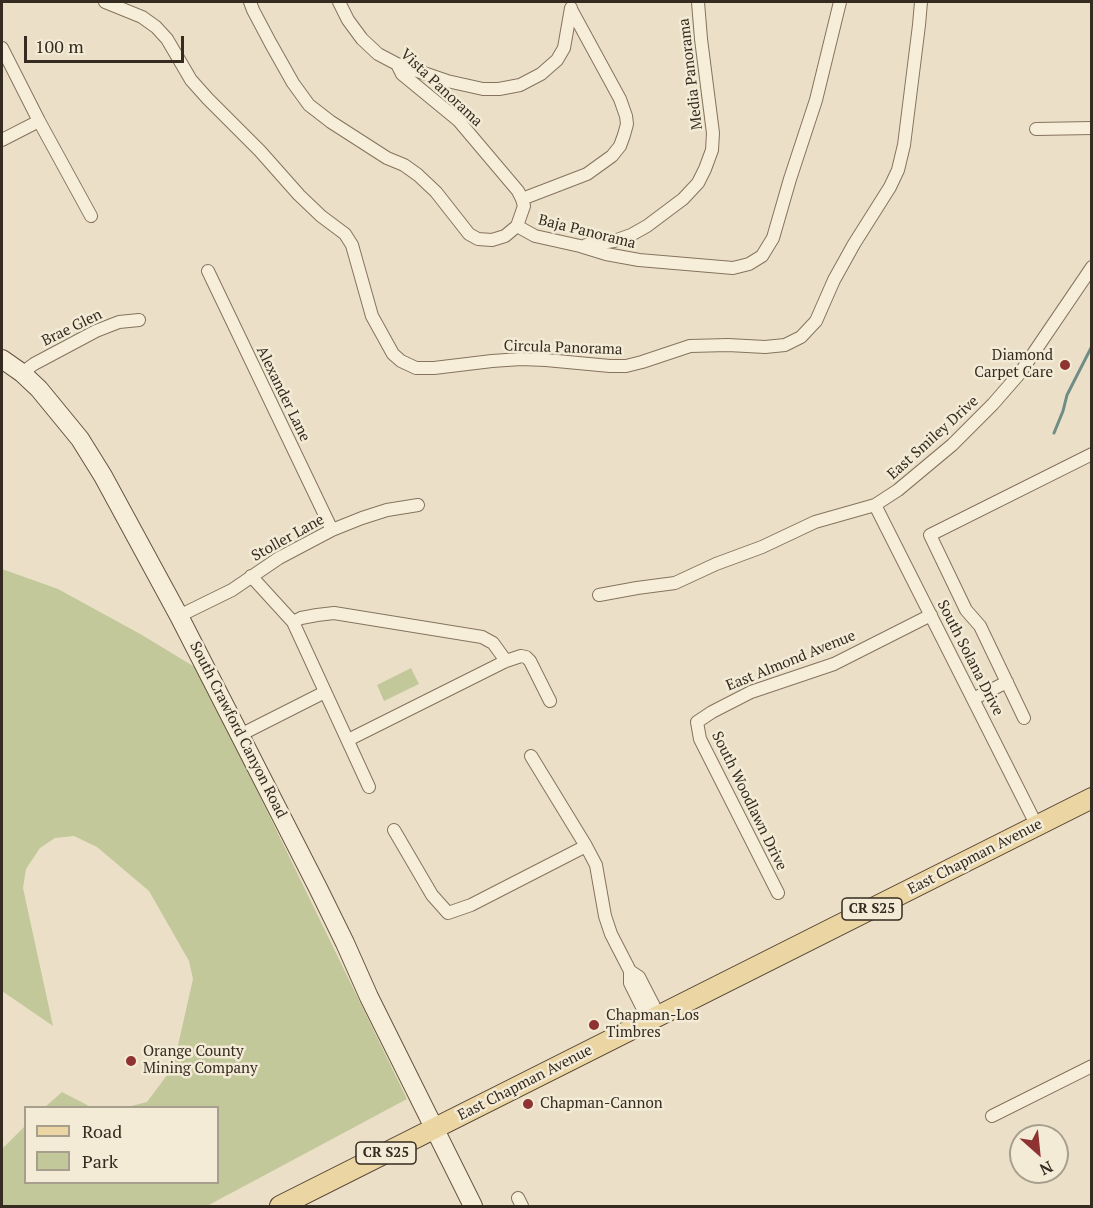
<!DOCTYPE html>
<html>
<head>
<meta charset="utf-8">
<style>
  body { margin:0 }
  #map { position:relative; width:1093px; height:1208px; overflow:hidden; background:#ebe0c7; font-family:"PT Serif",serif }
  canvas { display:block }
  .frame { position:absolute; inset:0; border:3px solid #362b20; pointer-events:none }
  .legend { position:absolute; left:24px; top:1106px; width:195px; height:78px; box-sizing:border-box; background:#f3ebd6; border:2px solid #a79e8d; margin:0; padding:8px 10px; list-style:none; font-size:18px; color:#362b20 }
  .legend li { display:flex; align-items:center; gap:12px; height:30px }
  .legend b { width:30px; border:2px solid #a79e8d }
  .north { position:absolute; left:1009px; top:1124px; width:60px; height:60px; box-sizing:border-box; background:#f3ebd6; border:2px solid #a79e8d; border-radius:50%; rotate:153deg; font-size:16px; font-weight:700; line-height:24px; text-align:center; color:#362b20 }
  .north::after { content:''; display:block; margin:auto; width:21px; height:27px; background:#8f3232; clip-path:polygon(50% 0,100% 100%,50% 72%,0 100%) }
  .scale { position:absolute; left:24px; top:36px; width:160px; height:27px; box-sizing:border-box; border:3px solid #362b20; border-top:0; padding-left:8px; font-size:18px; line-height:21px; white-space:nowrap; color:#362b20; -webkit-text-stroke:4px #f3ebd6; paint-order:stroke }
</style>
</head>
<body>
<div id="map">
<canvas width="1093" height="1208"></canvas>
<div class="frame"></div>
<ul class="legend">
<li><b style="height:8px;background:#ebd5a2"></b>Road</li>
<li><b style="height:16px;background:#c3c89b"></b>Park</li>
</ul>
<div class="north">N</div>
<div class="scale">100 m</div>
</div>
<script>
const ctx = document.querySelector('canvas').getContext('2d');
ctx.lineJoin = 'round';
function paint(path, color) { ctx.fillStyle = color; ctx.fill(path, 'evenodd'); }
const poly = rows => new Path2D(rows.map(r => 'M' + r).join(''));
function stroke(path, color, width, dash) { ctx.strokeStyle = color; ctx.lineWidth = width; ctx.lineCap = dash ? 'butt' : 'round'; ctx.setLineDash(dash || []); ctx.stroke(path); }
function drawText(font, color, halo, rows, align = 'center') {
  ctx.font = font + ' "PT Serif",serif'; ctx.lineWidth = 5; ctx.setLineDash([]); ctx.textBaseline = 'middle'; ctx.strokeStyle = halo; ctx.fillStyle = color; for (const [text, x, y, turn = 0] of rows) {
    ctx.save(); ctx.translate(x, y); ctx.rotate((+turn || 0) * Math.PI / 180); ctx.textAlign = isNaN(turn) ? turn : align; if (halo) ctx.strokeText(text, 0, 0); ctx.fillText(text, 0, 0); ctx.restore();
  }
}
const green = poly([
  [2,569,58,589,142,635,198,669,407,1099,207,1206,2,1206,2,1149,25,1126,26,1182,218,1182,218,1108,127,1107,147,1102,173,1067,193,979,189,961,149,891,97,847,74,836,55,838,40,848,26,869,23,888,53,1026,2,991],
  [411,668,419,684,384,701,377,685],
  [62,1092,91,1107,45,1107]
]);
const stream = poly([
  [1054,433,1063,411,1067,395,1092,346]
]);
const minor = poly([
  [105,2,142,17,156,27,167,39,191,80,208,99,260,151,299,195,321,216,345,234,352,245,372,316,393,354,401,361,416,368,434,368,492,361,521,359,546,360,610,366,626,366,642,362,690,346,728,345,765,347,785,345,801,337,816,321,834,280,854,244,890,187,898,170,904,145,919,25,921,2],
  [250,2,253,10,271,44,293,83,309,105,331,122,387,158,404,165,418,175,436,192,469,234,478,239,492,240,505,236,517,226,535,236,580,246,606,254,639,260,733,268,749,264,762,256,773,238,790,179,816,100,840,2],
  [339,2,348,20,362,39,378,54,397,64,402,74,458,120,518,191,522,199,524,206,517,226],
  [2,48,39,121,91,216],
  [397,64,447,81,483,89,499,89,520,85,541,74,557,60,564,48,571,8],
  [1036,129,1092,128],
  [2,140,39,121],
  [522,199,587,174,612,156,620,146,624,135,627,124,626,116,620,99,571,9],
  [586,245,614,241,631,235,647,226,683,199,698,183,705,169,712,150,713,133,701,39,698,2],
  [208,271,332,530],
  [22,373,34,364,96,331,119,322,139,320],
  [875,505,1037,826],
  [251,576,293,622,369,787],
  [599,595,637,588,675,583,716,564,762,547,815,522,875,505,898,490,952,445,993,404,1020,373,1092,267],
  [179,616,232,590,279,558,332,530,362,518,387,510,418,505],
  [293,622,301,618,317,615,334,613,482,637,493,643,506,661],
  [973,699,1007,682],
  [1024,718,980,626,966,610,930,535,1092,454],
  [240,735,325,692],
  [348,740,506,661,521,656,526,657,530,661,550,701],
  [531,756,586,846,596,865,605,916,611,934,630,971,639,977,659,1016],
  [394,830,432,895,448,913,471,905,586,846],
  [778,893,700,739,697,722,712,712,751,692,834,664,931,615],
  [630,971,630,983,649,1021],
  [992,1116,1092,1066],
  [518,1198,522,1206]
]);
const secondary = poly([
  [2,359,22,373,39,389,80,439,103,476,179,616,318,888,345,943,369,997,473,1206]
]);
const primary = poly([
  [280,1206,1092,798]
]);
const markers = [
  [1065,365,6,"#8f3232"],
  [594,1025,6,"#8f3232"],
  [131,1061,6,"#8f3232"],
  [528,1104,6,"#8f3232"]
];
const shields = [
  [872,909,60],
  [386,1153,60]
];
const shieldNames = [
  ["CR S25",872,909],
  ["CR S25",386,1153]
];
const streetNames = [
  ["Media Panorama",691,74,-97],
  ["Vista Panorama",441,88,43],
  ["Baja Panorama",587,232,14],
  ["Brae Glen",72,328,-26],
  ["Circula Panorama",563,348,2],
  ["Alexander Lane",283,394,64],
  ["East Smiley Drive",933,438,-42],
  ["Stoller Lane",288,538,-29],
  ["South Solana Drive",970,658,63],
  ["East Almond Avenue",791,661,-22],
  ["South Crawford Canyon Road",238,730,63],
  ["South Woodlawn Drive",749,801,64],
  ["East Chapman Avenue",975,857,-27],
  ["East Chapman Avenue",525,1083,-27]
];
const poiNames = [
  ["Diamond",1053,356,"right"],
  ["Carpet Care",1053,373,"right"],
  ["Chapman-Los",606,1016],
  ["Timbres",606,1033],
  ["Orange County",143,1052],
  ["Mining Company",143,1069],
  ["Chapman-Cannon",540,1104]
];
paint(green, '#c3c89b');
stroke(stream, '#6f8d86', 3);
stroke(minor, '#85735d', 14);
stroke(secondary, '#675440', 20);
stroke(primary, '#534131', 22);
stroke(minor, '#f6eed9', 12);
stroke(secondary, '#f6eed9', 18);
stroke(primary, '#ebd5a2', 20);
for (const [x, y, r, color] of markers) { const dot = new Path2D(); dot.arc(x, y, r, 0, 2 * Math.PI); ctx.fillStyle = color; ctx.fill(dot); stroke(dot, '#f3ebd6', 2); }
for (const [x, y, w] of shields) { const box = new Path2D(); box.roundRect(x - w / 2, y - 11, w, 22, 4.5); ctx.fillStyle = '#f3ebd6'; ctx.fill(box); stroke(box, '#362b20', 1.5); }
drawText('bold 14px', '#362b20', null, shieldNames);
drawText('15px', '#362b20', '#f3ebd6', streetNames);
drawText('15px', '#362b20', '#f3ebd6', poiNames, 'left');
</script>
</body>
</html>
